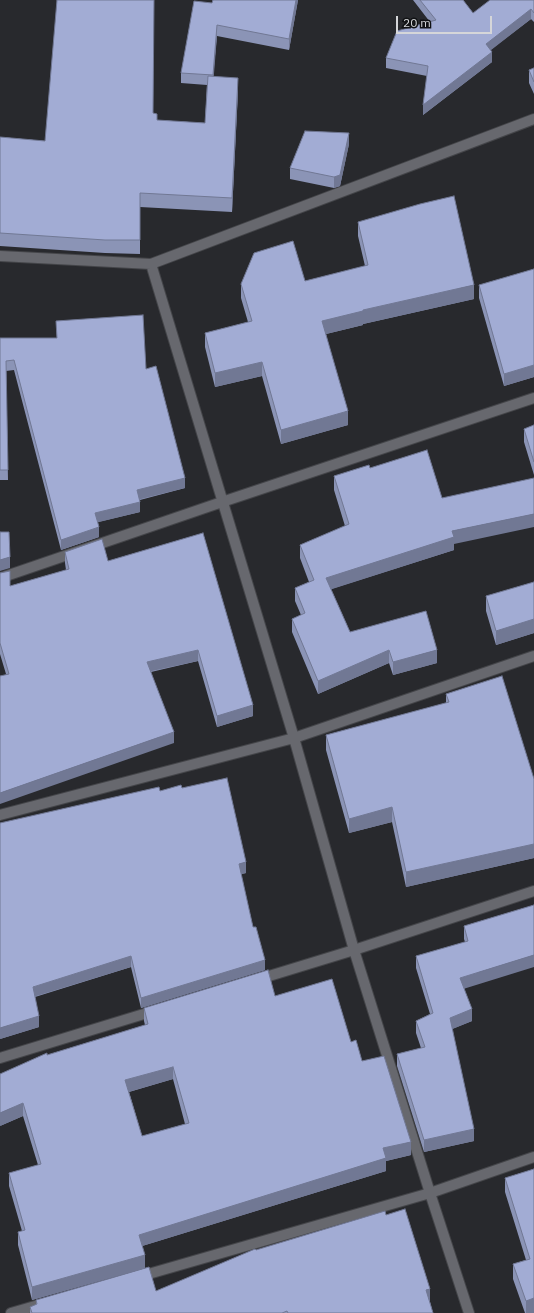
<!DOCTYPE html>
<html>
<head>
<meta charset="utf-8">
<style>
  body { margin:0 }
  #map { position:relative; width:534px; height:1313px; overflow:hidden; background:#28292d; font-family:"IBM Plex Sans",sans-serif }
  canvas { display:block }
  .scale { position:absolute; left:396px; top:16px; width:96px; height:18px; box-sizing:border-box; border:2px solid #d5d6d9; border-top:0; padding-left:5px; font-size:12px; line-height:14px; white-space:nowrap; color:#d5d6d9; -webkit-text-stroke:3px #111214; paint-order:stroke }
</style>
</head>
<body>
<div id="map">
<canvas width="534" height="1313"></canvas>
<div class="scale">20 m</div>
</div>
<script>
const ctx = document.querySelector('canvas').getContext('2d');
ctx.lineJoin = 'round';
const poly = rows => new Path2D(rows.map(r => 'M' + r).join(''));
function stroke(path, color, width, dash) { ctx.strokeStyle = color; ctx.lineWidth = width; ctx.lineCap = dash ? 'butt' : 'round'; ctx.setLineDash(dash || []); ctx.stroke(path); }
function paint(path, color) { ctx.fillStyle = color; ctx.fill(path, 'evenodd'); }
const minor = poly([
  [0,256,151,264,534,119],
  [151,264,294,738,354,950,430,1193,469,1313],
  [0,578,222,502,534,398],
  [0,815,294,738,534,656],
  [256,980,354,950,534,891],
  [0,1058,157,1010],
  [138,1277,430,1193,534,1157],
  [11,1313,42,1304]
]);
const wall = poly([
  [213,0,298,0,289,50,217,36,213,76,238,91,232,212,140,207,140,254,105,253,0,246,0,137,45,141,153,113,157,120,205,123,207,85,181,83,181,73,212,3],
  [413,0,463,0,473,13,534,0,534,22,531,19,490,50,492,62,423,115,427,76,386,68,386,58,430,22],
  [534,68,534,94,529,83,529,70],
  [349,144,340,186,334,188,290,179,290,168],
  [358,222,474,299,363,324,363,325,326,334,348,425,281,444,262,376,215,387,205,347,205,333,248,322,241,298,241,284,305,281,365,266,358,236],
  [534,269,534,377,504,386,479,298,479,285],
  [56,321,146,369,185,488,140,500,140,512,98,522,99,537,61,550,14,370,6,371,8,480,0,480,0,338,57,338],
  [534,425,534,475,524,442,524,429],
  [370,468,454,544,454,550,331,589,350,632,437,663,393,675,389,663,318,694,292,632,292,619,301,615,295,601,295,588,309,582,300,558,300,545,345,526,334,490,334,476],
  [203,533,253,716,217,727,198,661,151,672,174,743,6,674,0,654,0,573,10,586,66,570,65,563,65,552,108,561],
  [534,582,534,633,496,645,486,611,486,596],
  [446,694,534,779,534,858,406,887,392,822,349,833,326,750,326,735,446,703],
  [182,788,246,873,241,874,253,927,265,970,141,1008,131,967,35,997,39,1027,0,1039,160,791],
  [534,905,464,989,472,1021,452,1029,474,1141,424,1152,397,1066,397,1054,421,1048,416,1033,416,1021,430,1014,416,968,416,956,465,942,464,939,464,926],
  [275,996,351,1042,362,1061,411,1155,386,1161,386,1171,142,1246,145,1268,32,1300,18,1245,18,1232,22,1231,9,1186,9,1173,38,1165,23,1116,0,1126,47,1055,145,1025,144,1021,144,1008],
  [173,1079,185,1124,142,1136,129,1092],
  [534,1169,534,1313,525,1313,513,1279,513,1264,526,1260,505,1192,505,1178],
  [386,1215,430,1302,433,1313,30,1313,30,1307,36,1305,36,1300,156,1291,256,1250]
]);
const shadedWall = poly([
  [296,0,298,0,289,50,289,39],
  [531,9,531,19,486,54,486,44],
  [217,25,217,36,213,86,213,75],
  [492,52,492,62,423,115,423,105],
  [238,78,238,91,232,212,232,198],
  [349,133,349,144,340,186,334,188,334,177],
  [474,285,474,299,363,324,363,325,322,335,322,321,363,310],
  [262,362,262,376,215,387,215,373],
  [534,365,534,377,504,386,504,374],
  [348,411,348,425,281,444,281,430],
  [185,478,185,488,137,500,137,490],
  [140,502,140,512,95,523,95,513],
  [534,514,534,527,454,544,454,550,326,591,326,578,452,531],
  [99,527,99,537,61,550,61,540],
  [10,557,10,568,0,571,0,560],
  [534,619,534,633,496,645,496,631],
  [198,650,198,661,147,672,147,662],
  [389,650,389,663,318,694,318,681],
  [437,650,437,663,393,675,393,662],
  [253,705,253,716,217,727,217,716],
  [174,732,174,743,0,804,0,793],
  [392,807,392,822,349,833,349,819],
  [534,844,534,858,406,887,406,872],
  [246,862,246,873,239,875,239,864],
  [534,955,534,967,460,990,460,978],
  [131,956,131,967,33,997,33,987],
  [265,960,265,970,141,1008,141,998],
  [472,1009,472,1021,450,1030,450,1018],
  [39,1016,39,1027,0,1039,0,1028],
  [173,1067,173,1079,125,1093,125,1080],
  [23,1103,23,1116,0,1126,0,1113],
  [474,1129,474,1141,424,1152,424,1140],
  [411,1142,411,1155,386,1161,386,1171,139,1247,139,1235,383,1148],
  [145,1255,145,1268,32,1300,32,1287],
  [430,1289,430,1302,426,1304,426,1290],
  [534,1298,534,1313,526,1313,526,1301]
]);
const building = poly([
  [57,0,154,0,153,113,157,114,157,120,205,123,208,76,238,78,232,198,140,193,140,240,105,240,0,233,0,137,45,141,57,0],
  [213,0,296,0,289,39,217,25,213,75,181,73,194,1,212,3,213,0],
  [420,0,463,0,473,13,490,0,534,0,534,13,531,9,486,44,492,52,423,105,428,66,386,58,397,31,436,20,420,0],
  [534,68,534,82,529,70,534,68],
  [305,131,349,133,340,175,334,177,290,168,305,131],
  [454,196,474,285,363,310,363,311,322,321,348,411,281,430,262,362,215,373,205,333,252,321,241,284,254,253,293,241,305,281,368,265,358,222,420,204,454,196],
  [534,269,534,365,504,374,479,285,534,269],
  [143,315,146,369,156,366,185,478,137,490,140,502,95,513,99,527,61,540,14,360,6,361,8,470,0,470,0,338,57,338,56,321,143,315],
  [534,425,534,462,524,429,534,425],
  [427,450,442,498,534,478,534,514,452,531,454,537,326,578,350,632,426,611,437,650,393,662,389,650,318,681,292,619,305,613,295,588,314,580,300,545,349,524,334,476,369,465,370,468,427,450],
  [0,532,9,532,10,557,0,560,0,532],
  [203,533,253,705,217,716,198,650,147,662,174,732,0,793,0,676,9,674,0,643,0,573,10,571,10,586,69,569,65,552,102,539,108,561,203,533],
  [534,582,534,619,496,631,486,596,534,582],
  [502,676,534,779,534,844,406,872,392,807,349,819,326,735,449,702,446,694,502,676],
  [227,778,246,862,239,864,253,927,256,927,265,960,141,998,131,956,33,987,39,1016,0,1028,0,823,159,787,160,791,181,785,182,788,227,778],
  [534,905,534,955,460,978,472,1009,450,1018,474,1129,424,1140,397,1054,425,1047,416,1021,433,1013,416,956,468,941,464,926,534,905],
  [268,970,275,996,332,979,351,1042,356,1040,362,1061,384,1056,411,1142,383,1148,386,1158,139,1235,145,1255,32,1287,18,1232,25,1230,9,1173,41,1164,23,1103,0,1113,0,1074,47,1053,47,1055,148,1024,144,1008,268,970],
  [173,1067,189,1123,142,1136,125,1080,173,1067],
  [534,1169,534,1298,526,1301,513,1264,530,1259,505,1178,534,1169],
  [405,1209,430,1289,426,1290,433,1313,288,1313,287,1311,282,1313,32,1313,30,1307,37,1304,36,1300,149,1267,156,1291,255,1249,256,1250,385,1211,386,1215,405,1209]
]);
stroke(minor, '#444549', 12);
stroke(minor, '#67686e', 10);
paint(wall, '#8b94b6');
paint(shadedWall, '#717894');
paint(building, '#a2acd4');
stroke(building, '#717894', 1);
</script>
</body>
</html>
